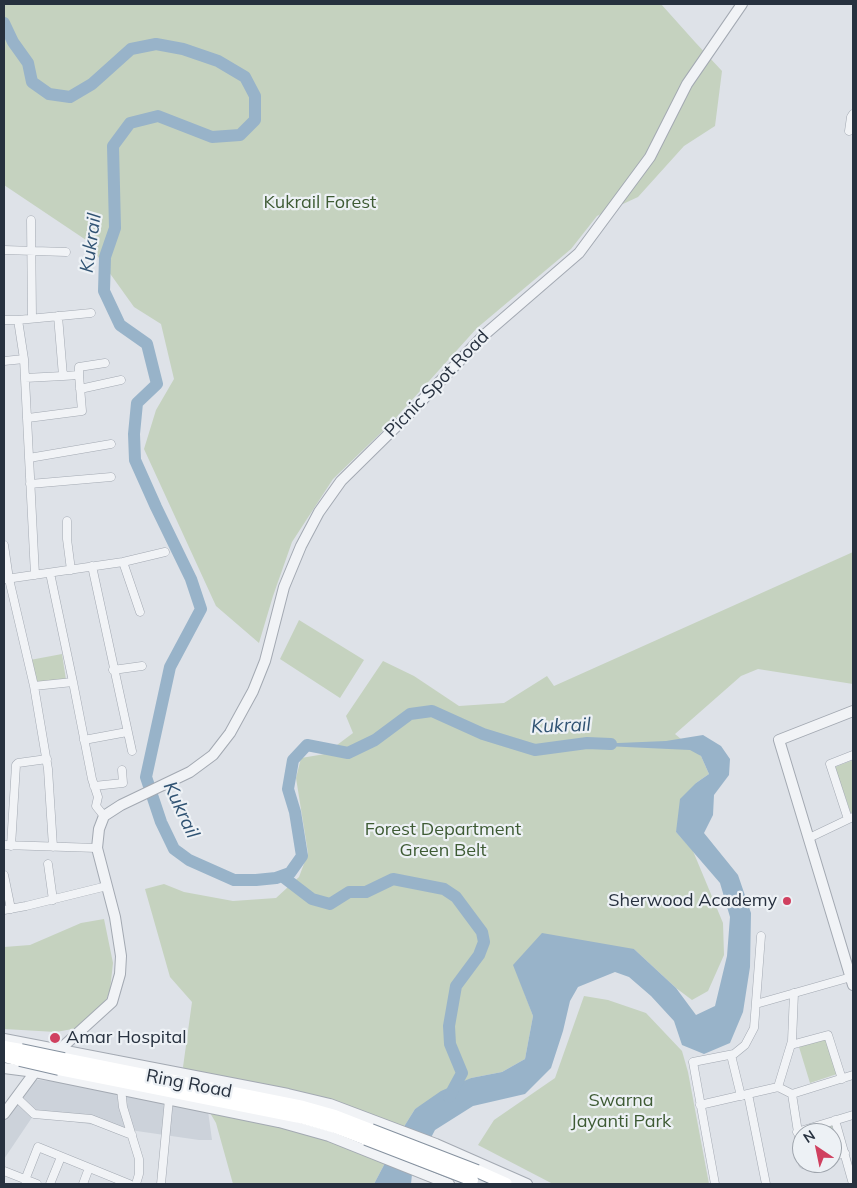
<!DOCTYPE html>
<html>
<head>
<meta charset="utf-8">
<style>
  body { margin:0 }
  #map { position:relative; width:857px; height:1188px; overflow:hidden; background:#dee2e8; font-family:Mulish,sans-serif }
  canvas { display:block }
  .frame { position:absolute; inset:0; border:5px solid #27313f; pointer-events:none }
  .north { position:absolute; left:792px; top:1123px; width:50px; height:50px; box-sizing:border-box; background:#edf1f5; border:1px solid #9ea4ac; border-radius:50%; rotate:326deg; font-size:14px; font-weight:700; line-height:20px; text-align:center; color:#27313f }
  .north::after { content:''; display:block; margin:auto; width:18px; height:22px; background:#d0405f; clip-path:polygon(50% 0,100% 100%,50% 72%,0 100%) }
</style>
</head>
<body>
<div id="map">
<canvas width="857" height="1188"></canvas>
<div class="frame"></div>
<div class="north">N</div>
</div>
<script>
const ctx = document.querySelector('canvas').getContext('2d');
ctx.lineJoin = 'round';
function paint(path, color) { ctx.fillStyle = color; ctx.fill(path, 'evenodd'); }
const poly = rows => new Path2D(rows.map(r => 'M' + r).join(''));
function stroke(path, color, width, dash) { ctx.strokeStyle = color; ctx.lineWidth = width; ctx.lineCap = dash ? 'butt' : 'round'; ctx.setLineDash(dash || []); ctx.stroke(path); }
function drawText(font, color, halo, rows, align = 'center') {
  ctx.font = font + ' Mulish,sans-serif'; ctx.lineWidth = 4.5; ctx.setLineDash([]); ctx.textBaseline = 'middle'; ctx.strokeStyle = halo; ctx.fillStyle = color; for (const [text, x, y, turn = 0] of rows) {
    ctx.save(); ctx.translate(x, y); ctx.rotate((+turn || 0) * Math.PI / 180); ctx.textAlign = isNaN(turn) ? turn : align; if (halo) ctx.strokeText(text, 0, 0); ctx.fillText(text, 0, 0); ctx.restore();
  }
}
const built = poly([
  [31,1079,76,1084,187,1108,208,1111,212,1140,199,1140,33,1116,4,1159,4,1117]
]);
const green = poly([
  [4,4,661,4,695,42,722,71,715,126,684,146,638,197,597,216,571,249,477,328,392,422,333,479,292,542,273,596,259,643,216,606,144,449,156,410,174,379,161,324,134,307,86,240,4,185],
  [853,552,853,684,758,669,741,676,675,734,701,756,709,774,696,783,676,832,693,851,723,923,724,955,708,991,692,1000,676,988,634,949,514,965,533,1016,525,1059,502,1072,471,1078,415,1109,405,1125,374,1184,233,1184,216,1123,183,1067,192,1002,170,977,145,889,164,884,184,892,233,901,276,898,299,877,308,853,296,778,301,758,325,754,353,733,346,716,383,661,414,676,459,706,504,703,547,676,554,686],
  [299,620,364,660,340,698,280,659],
  [62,654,66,680,34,685,30,660],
  [853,760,853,813,851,814,835,767],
  [104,919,113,963,110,990,104,1006,78,1028,56,1032,4,1029,4,947,30,945,81,923],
  [584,996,608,1000,646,1013,682,1051,688,1072,709,1184,553,1184,478,1145,494,1120,555,1078],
  [826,1038,837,1074,810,1083,799,1047],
  [832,1126,839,1152,832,1154,832,1133,807,1133]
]);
const water = poly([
  [703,735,721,746,730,759,729,775,714,795,713,815,704,833,738,875,751,913,750,967,743,1012,730,1043,704,1054,682,1045,674,1021,651,996,629,977,615,972,578,987,570,1001,563,1031,551,1068,525,1094,473,1106,435,1130,412,1174,411,1184,374,1184,405,1125,415,1109,441,1091,471,1078,502,1072,525,1059,533,1016,513,965,542,933,634,949,676,988,696,1015,715,1006,727,956,730,917,720,883,676,832,680,799,696,783,709,774,701,756,690,750,605,746,595,744,666,741]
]);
const river = poly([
  [4,23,13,42,28,63,32,82,49,94,70,97,92,84,131,49,156,44,183,49,218,61,245,77,255,96,255,120,240,135,212,137,158,116,130,123,113,146,115,228,105,257,104,291,120,325,147,344,157,384,137,403,134,434,135,460,156,507,191,579,201,609,170,667,146,777,161,822,174,849,189,860,234,880,256,880,276,878,290,873,302,856,295,812,288,789,293,760,307,745,348,753,375,740,410,714,432,711,483,734,535,750,587,743,611,744],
  [282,876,312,899,330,904,349,892,366,892,393,879,444,889,456,897,482,932,484,942,479,955,456,986,449,1026,450,1044,462,1073,449,1097]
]);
const minor = poly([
  [849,131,851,117,853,114],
  [31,220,32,318],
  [4,250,66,252],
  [4,320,18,320,24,359,4,361],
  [18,320,91,313],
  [24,359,35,575],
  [79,375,79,367,105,363],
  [25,378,63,376,58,316],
  [80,389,121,380],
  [28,418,82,411,79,375,63,376],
  [29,458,111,444],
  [30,484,111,477],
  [67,521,67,539,71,570],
  [4,545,9,579,34,686,48,769,53,847],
  [123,562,140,612],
  [92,566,132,751],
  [6,579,123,562,165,552],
  [113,670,142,666],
  [73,682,92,779,98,797,96,806,104,816],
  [34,686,73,682,50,573],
  [84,740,127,732],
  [94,786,123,783,122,770],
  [848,819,830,764,853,755],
  [809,838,853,817],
  [4,845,97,848],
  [11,846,16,765,18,763,47,759],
  [48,864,53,900],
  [4,875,11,909],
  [4,910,26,906,107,886],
  [756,1004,851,977],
  [791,1045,828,1035,842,1079],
  [731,1055,741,1096],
  [778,1087,792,1041,794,993],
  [121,1089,123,1107,139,1159,139,1174,136,1184],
  [748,1094,766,1184],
  [792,1094,802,1158],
  [16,1097,34,1114,91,1119,132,1135],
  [700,1105,778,1087,792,1094,853,1075],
  [835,1120,853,1184],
  [797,1132,853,1115],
  [832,1157,845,1153],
  [803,1163,803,1164,808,1163],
  [4,1171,37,1184],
  [25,1180,38,1147,129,1184],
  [50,1184,61,1157],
  [83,1184,89,1168],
  [161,1184,169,1099],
  [715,1184,693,1062,734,1054,745,1045,754,1028,761,936]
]);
const tertiary = poly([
  [853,711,779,740,853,985],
  [4,1039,288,1094,330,1104,436,1144,527,1184],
  [4,1068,35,1072,279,1122,329,1136,449,1184],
  [4,1114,35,1072,112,1002,120,974,121,956,115,917,97,848,99,829,104,816,121,805,190,772,213,755,230,733,253,691,265,661,284,587,301,546,319,512,341,481,411,412,483,336,579,253,650,157,687,84,742,4]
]);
const trunk = poly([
  [4,1047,21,1050],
  [4,1056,20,1060],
  [64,1059,303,1107,335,1116,371,1130],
  [59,1069,300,1117,335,1127,366,1139],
  [477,1171,506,1184]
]);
const trunkBridge = poly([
  [21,1050,64,1059],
  [20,1060,59,1069],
  [371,1130,477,1171],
  [366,1139,472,1180]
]);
const markers = [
  [787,901,5,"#d0405f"],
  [55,1038,6,"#d0405f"]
];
const parkNames = [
  ["Kukrail Forest",320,203],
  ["Forest Department",443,830],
  ["Green Belt",443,851],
  ["Swarna",621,1101],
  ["Jayanti Park",621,1122]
];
const streetNames = [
  ["Picnic Spot Road",437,384,-46],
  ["Ring Road",189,1084,11]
];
const poiNames = [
  ["Sherwood Academy",777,901],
  ["Amar Hospital",66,1038,"left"]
];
const waterNames = [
  ["Kukrail",91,243,-82],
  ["Kukrail",561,726,-2],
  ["Kukrail",181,810,65]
];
paint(built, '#ccd2da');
paint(green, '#c5d2bf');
paint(water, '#98b3c9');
stroke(river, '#98b3c9', 12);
stroke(minor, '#a3a9b2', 9);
stroke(tertiary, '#a3a9b2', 12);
stroke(trunk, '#85919f', 14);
stroke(minor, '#f1f3f6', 8);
stroke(tertiary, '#f1f3f6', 10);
stroke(trunk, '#fff', 12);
stroke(trunkBridge, '#85919f', 14, []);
stroke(trunkBridge, '#fff', 12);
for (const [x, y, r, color] of markers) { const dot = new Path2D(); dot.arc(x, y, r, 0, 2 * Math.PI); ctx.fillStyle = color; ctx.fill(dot); stroke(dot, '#edf1f5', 2); }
drawText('18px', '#3e5b34', '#edf1f5', parkNames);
drawText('18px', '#27313f', '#edf1f5', streetNames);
drawText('18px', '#27313f', '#edf1f5', poiNames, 'right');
drawText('italic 19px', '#305373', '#edf1f5', waterNames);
</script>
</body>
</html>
